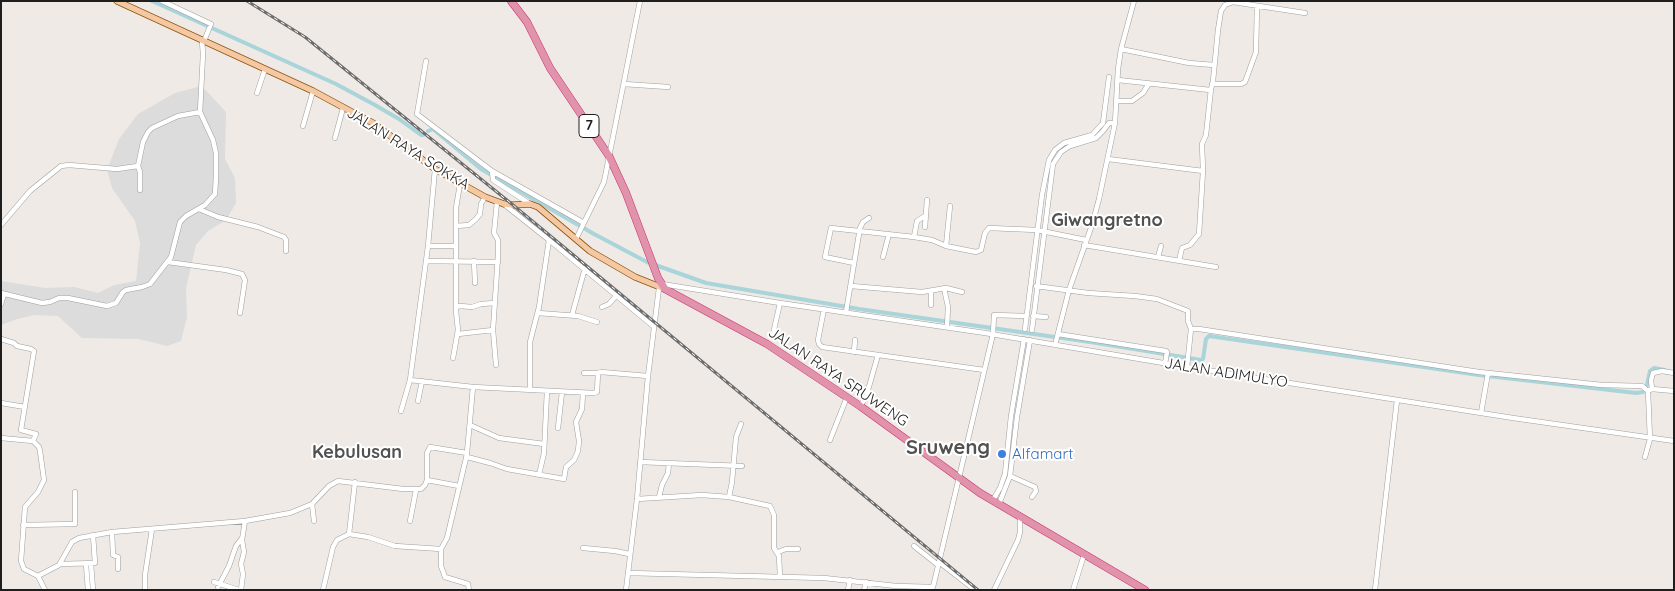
<!DOCTYPE html>
<html>
<head>
<meta charset="utf-8">
<style>
  body { margin:0 }
  #map { position:relative; width:1675px; height:591px; overflow:hidden; background:#efeae5; font-family:Quicksand,sans-serif }
  canvas { display:block }
  .frame { position:absolute; inset:0; border:2px solid #1e1e1e; pointer-events:none }
</style>
</head>
<body>
<div id="map">
<canvas width="1675" height="591"></canvas>
<div class="frame"></div>
</div>
<script>
const ctx = document.querySelector('canvas').getContext('2d');
ctx.lineJoin = 'round';
function paint(path, color) { ctx.fillStyle = color; ctx.fill(path, 'evenodd'); }
const poly = rows => new Path2D(rows.map(r => 'M' + r).join(''));
function stroke(path, color, width, dash) { ctx.strokeStyle = color; ctx.lineWidth = width; ctx.lineCap = dash ? 'butt' : 'round'; ctx.setLineDash(dash || []); ctx.stroke(path); }
function drawText(font, color, halo, rows, align = 'center') {
  ctx.font = font + ' Quicksand,sans-serif'; ctx.lineWidth = 4; ctx.setLineDash([]); ctx.textBaseline = 'middle'; ctx.strokeStyle = halo; ctx.fillStyle = color; for (const [text, x, y, turn = 0] of rows) {
    ctx.save(); ctx.translate(x, y); ctx.rotate((+turn || 0) * Math.PI / 180); ctx.textAlign = isNaN(turn) ? turn : align; if (halo) ctx.strokeText(text, 0, 0); ctx.fillText(text, 0, 0); ctx.restore();
  }
}
const residential = poly([
  [202,86,226,112,225,159,235,178,236,203,226,220,208,231,196,245,186,288,187,317,181,341,167,346,139,339,82,338,58,316,34,315,17,319,1,325,1,281,45,288,74,287,98,293,114,285,136,281,140,243,135,221,112,188,107,170,119,139,138,114,175,93]
]);
const canal = poly([
  [152,1,336,84,375,105,399,119,421,135,423,135],
  [428,131,433,129,481,169,594,234,647,262,706,283,859,309,1097,343,1201,360,1203,359,1206,339,1209,336,1479,375,1636,393,1643,392,1647,385,1650,371,1654,368,1665,370]
]);
const minor = poly([
  [162,1,211,24,204,41],
  [1121,49,1189,63,1214,65],
  [426,61,417,114,492,171,493,180,530,204],
  [1118,80,1210,90,1211,89,1213,81,1218,30,1221,11,1225,5,1233,2,1305,13],
  [624,84,668,87],
  [1212,84,1241,84,1245,82,1256,52,1257,6],
  [257,93,265,69],
  [1117,101,1132,101,1143,93,1148,85],
  [303,126,313,91],
  [335,138,343,108],
  [1108,159,1203,171,1202,144,1206,135,1211,89],
  [138,166,140,172,140,190],
  [435,169,428,246,410,380,473,387,594,393,597,392,598,373,601,372,648,376],
  [492,171,584,223],
  [505,205,549,240,539,307,530,342,530,389],
  [199,209,218,217,258,227,284,237,286,240,286,251],
  [1,225,30,191,61,166,69,165,117,169,138,166,143,142,148,132,152,128,178,116,200,112,203,54,202,41],
  [456,226,469,225,476,219,480,214,481,204,485,197],
  [925,227,927,200],
  [914,237,917,221,925,216],
  [576,239,604,182,640,1],
  [549,240,653,326],
  [1084,245,1216,267],
  [428,246,456,246],
  [946,246,950,206],
  [883,257,889,234],
  [1158,257,1161,246],
  [426,261,498,262],
  [474,261,475,283],
  [1179,261,1182,248,1190,245,1199,234,1203,171],
  [168,262,226,270,242,274,245,280,240,313],
  [854,263,825,257,831,228,914,237,932,240,946,246,976,252,981,250,985,233,989,228,1037,230,1086,240],
  [662,284,780,303,985,333,1187,367,1513,418,1674,441],
  [851,286,922,292,946,288,962,292],
  [1036,286,1088,293,1135,296,1157,299,1188,311,1188,321,1191,329],
  [944,288,948,307,947,327],
  [1,293,42,303,50,302,59,298,68,298,107,306,116,303,123,292,126,290,142,287,150,284,171,257,180,222,186,216,205,205,215,194,216,177,216,153,213,140,200,112],
  [1,304,4,294],
  [931,305,931,291],
  [456,307,460,306,472,307,481,304,495,303],
  [602,307,609,304,616,296],
  [824,309,818,340,819,344,822,347,984,370],
  [846,312,860,228,863,222,869,218],
  [538,313,578,316,597,322],
  [572,315,585,268],
  [1033,316,1046,317],
  [1025,329,1042,195,1049,160,1055,150,1064,143,1092,135,1103,123,1109,77],
  [1032,330,1053,164,1061,152,1070,146,1096,138,1103,131,1109,123,1115,123],
  [458,334,493,330],
  [773,334,780,303],
  [1058,334,1166,351,1167,352,1165,364],
  [1,339,14,343,17,346,31,349,34,351,21,430,36,434,33,441],
  [1055,345,1069,290,1092,225,1099,199,1115,123,1118,69,1121,49,1134,1],
  [854,352,855,340],
  [453,358,458,330,456,311,456,208,460,184],
  [496,365,493,330,498,255,498,240,494,233,497,202],
  [1187,367,1191,329,1199,329,1479,372,1602,385,1642,386,1648,391,1652,389,1674,391],
  [584,373,598,373],
  [1652,389,1651,380,1653,373,1662,371,1674,373],
  [418,401,422,381],
  [1,403,25,407],
  [860,406,866,397,878,355],
  [401,411,410,380],
  [1481,413,1488,373],
  [470,425,499,438,544,444],
  [558,428,562,392],
  [1,438,33,441,39,447,40,451,44,480,38,492,25,507,21,561,24,569,38,576,59,565,72,542,79,538,112,532,245,521,290,513,312,504,329,486,338,481,403,489,421,489,425,485,427,480,427,453,430,447,467,453,473,387],
  [830,440,847,397],
  [467,454,447,538,441,549,441,566,445,577,468,584,469,590],
  [467,457,490,463,507,469,564,479,566,467,574,460,578,451,579,441,576,422,582,409,583,393],
  [1645,457,1650,439,1648,391],
  [640,462,742,466],
  [539,475,544,453,547,391],
  [1010,476,1035,487,1036,491,1032,497],
  [427,480,459,486],
  [355,482,349,534,368,537,395,546,441,549],
  [659,497,662,485,668,473,669,463],
  [729,497,732,482,736,437,741,424],
  [637,499,702,495,729,497,770,506,774,515,774,548,779,556,780,577],
  [993,500,1000,488,1005,474,1011,416,1024,339],
  [312,504,314,521],
  [999,504,1010,476,1017,417,1030,340],
  [410,521,416,490],
  [23,525,75,524,75,492],
  [112,532,113,555,118,557,118,569],
  [914,546,938,565],
  [583,548,615,551,629,554],
  [778,552,786,549,798,549],
  [61,564,95,563,93,535],
  [86,564,88,590],
  [91,564,93,590],
  [628,573,824,578,896,586,933,587,939,562],
  [38,576,45,590],
  [214,582,239,590],
  [218,587,229,566,236,546,242,538],
  [145,590,145,575,152,529],
  [241,590,243,574,241,564,244,552,242,540,245,521],
  [323,590,333,547,337,540,349,534],
  [626,590,637,499,648,376,659,288],
  [848,590,850,580],
  [864,590,866,582],
  [975,590,939,562,993,334,994,315,1026,316],
  [994,590,1018,540,1020,532,1020,516],
  [1073,590,1084,555],
  [1375,590,1397,400]
]);
const major = poly([
  [117,1,313,91,352,112,373,123,435,169,485,197,504,204,513,205,530,204,538,207,590,251,635,277,665,289]
]);
const highway = poly([
  [511,1,527,22,550,68,609,156,626,193,658,278,665,289,767,344,860,406,980,493,1145,590]
]);
const rail = poly([
  [247,1,305,37,513,205,978,590]
]);
const markers = [
  [1002,454,5,"#3f7fe0"]
];
const shields = [
  [589,126,20]
];
const shieldNames = [
  ["7",589,126]
];
const streetNames = [
  ["JALAN RAYA SOKKA",408,149,32],
  ["JALAN ADIMULYO",1226,373,9],
  ["JALAN RAYA SRUWENG",838,377,34]
];
const shopNames = [
  ["Alfamart",1012,454]
];
const quarterNames = [
  ["Giwangretno",1107,221],
  ["Kebulusan",357,453]
];
const districtNames = [
  ["Sruweng",948,448]
];
paint(residential, '#dcdcdc');
stroke(canal, '#a9d4d9', 4);
stroke(minor, '#9f9f9f', 5.5);
stroke(major, '#8e520b', 7);
stroke(highway, '#ce317a', 8);
stroke(minor, '#fff', 4.5);
stroke(major, '#f5c8a4', 5.5);
stroke(highway, '#e093ab', 7);
stroke(rail, '#6c6c6c', 3);
stroke(rail, '#fff', 1, [4]);
for (const [x, y, r, color] of markers) { const dot = new Path2D(); dot.arc(x, y, r, 0, 2 * Math.PI); ctx.fillStyle = color; ctx.fill(dot); stroke(dot, '#fff', 2); }
for (const [x, y, w] of shields) { const box = new Path2D(); box.roundRect(x - w / 2, y - 11.5, w, 23, 4); ctx.fillStyle = '#fff'; ctx.fill(box); stroke(box, '#1e1e1e', 1); }
drawText('bold 14px', '#1e1e1e', null, shieldNames);
drawText('15px', '#1e1e1e', '#fff', streetNames);
drawText('15px', '#366cbe', '#fff', shopNames, 'left');
drawText('bold 18px', '#515151', '#fff', quarterNames);
drawText('bold 20px', '#515151', '#fff', districtNames);
</script>
</body>
</html>
